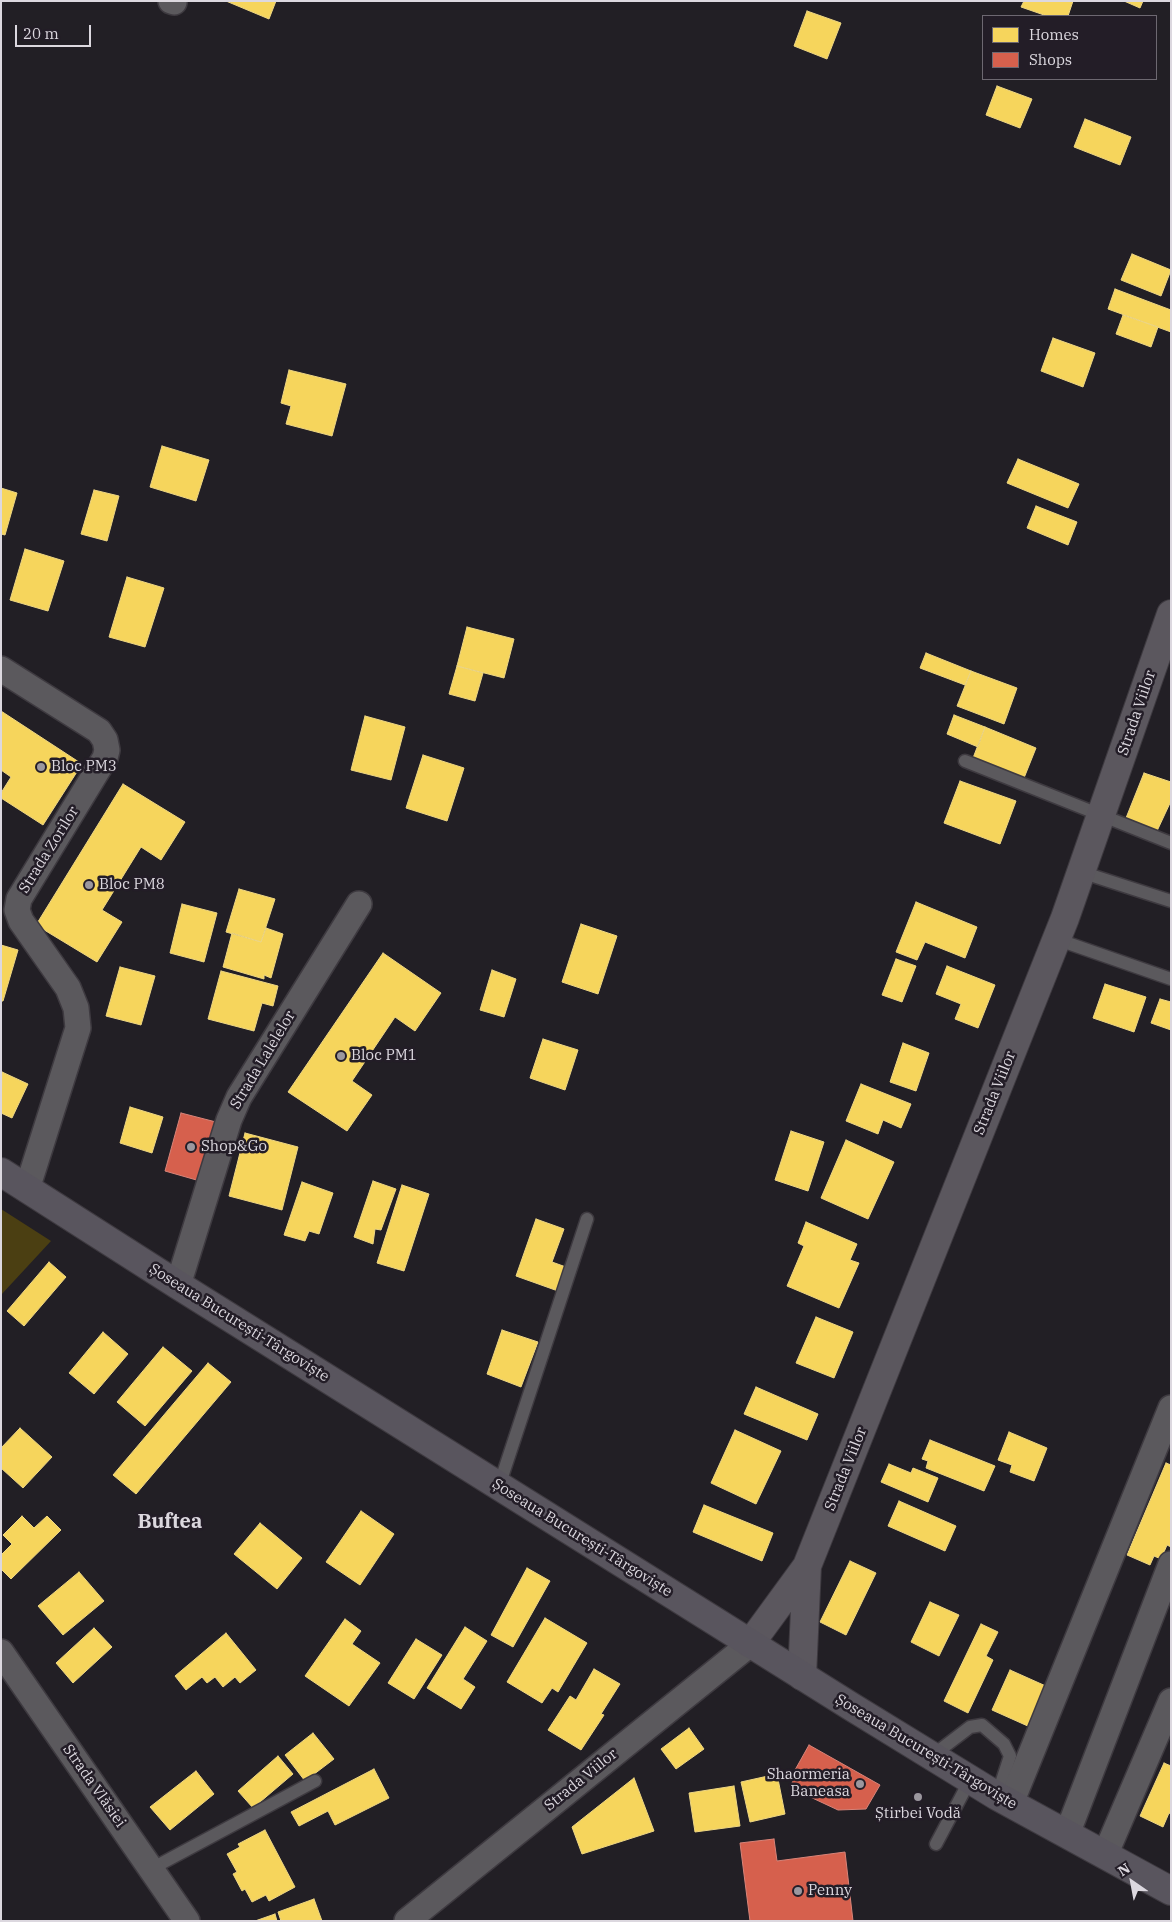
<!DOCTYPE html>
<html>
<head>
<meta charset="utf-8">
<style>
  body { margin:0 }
  #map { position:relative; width:1172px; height:1922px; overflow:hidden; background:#221f25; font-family:"IBM Plex Serif",serif }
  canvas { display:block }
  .frame { position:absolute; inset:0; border:2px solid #dcd8df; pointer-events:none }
  .legend { position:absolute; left:982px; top:15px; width:175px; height:65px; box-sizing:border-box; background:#231d27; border:1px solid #6d6871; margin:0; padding:6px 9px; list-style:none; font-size:15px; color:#dcd8df }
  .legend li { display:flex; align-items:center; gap:10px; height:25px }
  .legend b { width:25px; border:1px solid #6d6871 }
  .north { position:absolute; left:1107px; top:1857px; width:50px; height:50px; -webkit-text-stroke:4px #231d27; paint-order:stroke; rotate:327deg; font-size:14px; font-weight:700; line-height:20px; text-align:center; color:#dcd8df }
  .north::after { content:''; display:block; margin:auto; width:18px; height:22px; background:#dcd8df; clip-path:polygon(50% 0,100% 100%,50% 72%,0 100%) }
  .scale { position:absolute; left:15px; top:25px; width:76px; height:22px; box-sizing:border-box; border:2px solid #dcd8df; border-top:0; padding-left:6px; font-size:15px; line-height:18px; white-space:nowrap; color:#dcd8df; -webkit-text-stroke:4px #231d27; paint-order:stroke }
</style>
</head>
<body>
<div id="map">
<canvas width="1172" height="1922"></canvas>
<div class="frame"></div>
<ul class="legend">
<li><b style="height:14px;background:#f6d55c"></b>Homes</li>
<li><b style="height:14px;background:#d6604d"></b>Shops</li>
</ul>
<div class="north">N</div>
<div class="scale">20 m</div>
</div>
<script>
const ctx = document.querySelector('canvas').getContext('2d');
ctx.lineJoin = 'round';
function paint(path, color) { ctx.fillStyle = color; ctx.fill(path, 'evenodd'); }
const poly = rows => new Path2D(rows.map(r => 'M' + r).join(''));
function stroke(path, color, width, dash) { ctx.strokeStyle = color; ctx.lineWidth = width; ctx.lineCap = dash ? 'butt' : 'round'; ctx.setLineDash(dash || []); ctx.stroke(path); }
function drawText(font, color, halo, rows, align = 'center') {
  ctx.font = font + ' "IBM Plex Serif",serif'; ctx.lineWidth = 5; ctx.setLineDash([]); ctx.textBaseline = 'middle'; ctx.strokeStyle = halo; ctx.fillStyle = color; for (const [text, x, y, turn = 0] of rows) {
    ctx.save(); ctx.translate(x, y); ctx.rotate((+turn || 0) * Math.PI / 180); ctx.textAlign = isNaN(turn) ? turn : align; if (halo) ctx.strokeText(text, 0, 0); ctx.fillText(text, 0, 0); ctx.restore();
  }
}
const green = poly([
  [1,1209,51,1241,1,1295]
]);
const homes = poly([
  [226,1,276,1,269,19,226,1],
  [1024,1,1073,1,1068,16,1047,16,1021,7,1024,1],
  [1124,1,1143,1,1140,8,1124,1],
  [807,11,841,23,827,59,794,46,807,11],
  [997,86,1032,99,1020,128,986,115,997,86],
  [1085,119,1131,137,1120,165,1074,147,1085,119],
  [1132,254,1171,270,1161,296,1121,280,1132,254],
  [1115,289,1171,310,1171,332,1108,309,1115,289],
  [1123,315,1158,327,1151,347,1116,334,1123,315],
  [1053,338,1095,353,1083,387,1041,371,1053,338],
  [289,370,346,384,332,436,286,424,291,406,281,403,289,370],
  [162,446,209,460,196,501,150,487,162,446],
  [1018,459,1079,484,1068,508,1007,483,1018,459],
  [1,488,17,493,5,535,1,534,1,488],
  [94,490,119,496,107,541,81,534,94,490],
  [1036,506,1077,522,1068,545,1027,528,1036,506],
  [25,549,64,561,48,611,10,600,25,549],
  [127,577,164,588,145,647,109,637,127,577],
  [467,627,514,639,504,678,457,666,467,627],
  [926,653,971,671,965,685,920,668,926,653],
  [457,666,483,673,475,701,449,694,457,666],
  [971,671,1017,688,1004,724,957,706,971,671],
  [1,711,82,764,43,825,1,798,1,793,11,777,1,770,1,711],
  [954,715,985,727,978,747,947,734,954,715],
  [365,716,405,727,391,780,351,770,365,716],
  [985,727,1036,748,1024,778,973,758,985,727],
  [423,755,464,768,447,821,406,808,423,755],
  [1144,773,1171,782,1171,801,1157,831,1126,818,1144,773],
  [960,781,1016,801,1000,844,944,823,960,781],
  [123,784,185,822,161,860,141,847,102,910,122,922,97,962,36,925,123,784],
  [239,889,275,899,261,942,226,932,239,889],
  [916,902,977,927,965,958,925,942,917,960,896,952,916,902],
  [182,904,217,913,204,962,170,953,182,904],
  [581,924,617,936,598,994,562,982,581,924],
  [266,928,283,934,271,978,264,975,264,979,223,967,232,933,261,942,266,928],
  [1,945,18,950,3,1001,1,1001,1,945],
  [383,953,441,993,415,1031,395,1017,352,1081,372,1095,347,1131,288,1092,383,953],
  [896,959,916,966,902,1002,882,995,896,959],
  [947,966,995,985,978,1028,955,1019,961,1004,936,994,947,966],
  [120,967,155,976,141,1025,106,1016,120,967],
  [492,970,516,979,504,1017,480,1010,492,970],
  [221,971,278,986,273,1006,262,1003,254,1031,208,1019,221,971],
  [1105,984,1146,997,1134,1032,1093,1018,1105,984],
  [1160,999,1171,1002,1171,1030,1151,1023,1160,999],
  [543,1039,578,1050,565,1090,530,1078,543,1039],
  [903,1043,929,1053,916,1091,890,1082,903,1043],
  [2,1072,28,1084,12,1118,1,1113,2,1072],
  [861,1084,911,1104,901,1128,883,1120,878,1134,846,1121,861,1084],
  [130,1107,163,1117,152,1153,120,1143,130,1107],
  [791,1131,824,1142,808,1191,775,1180,791,1131],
  [245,1133,298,1147,282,1210,229,1196,245,1133],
  [846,1140,894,1162,868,1219,821,1198,846,1140],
  [373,1181,396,1189,381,1230,375,1229,373,1244,354,1237,373,1181],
  [302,1182,333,1193,319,1234,309,1231,305,1241,284,1235,302,1182],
  [402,1185,429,1194,404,1271,377,1263,402,1185],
  [536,1219,564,1229,552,1262,566,1267,558,1291,516,1276,536,1219],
  [806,1222,857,1244,850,1260,859,1263,839,1308,787,1286,804,1246,798,1243,806,1222],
  [49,1262,66,1277,24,1326,7,1311,49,1262],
  [816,1317,853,1332,834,1378,796,1363,816,1317],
  [502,1330,538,1342,521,1387,487,1374,502,1330],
  [103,1332,128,1354,94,1394,69,1373,103,1332],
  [163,1347,192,1371,145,1426,117,1402,163,1347],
  [208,1363,231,1382,136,1494,113,1475,208,1363],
  [756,1387,818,1414,807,1440,744,1414,756,1387],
  [20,1428,52,1457,23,1488,1,1468,1,1448,20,1428],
  [735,1430,781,1451,756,1504,711,1483,735,1430],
  [1009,1432,1047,1448,1034,1481,1010,1472,1012,1465,998,1460,1009,1432],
  [930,1440,995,1466,984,1491,926,1468,928,1461,922,1459,930,1440],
  [1166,1463,1171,1465,1171,1547,1167,1545,1161,1559,1154,1556,1150,1565,1127,1555,1166,1463],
  [889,1464,911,1473,913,1468,938,1478,928,1502,881,1482,889,1464],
  [899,1501,956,1526,945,1551,888,1526,899,1501],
  [704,1505,773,1533,762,1561,693,1532,704,1505],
  [361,1511,394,1534,360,1585,326,1562,361,1511],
  [22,1516,34,1528,47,1516,61,1530,11,1579,1,1569,1,1555,12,1544,3,1535,22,1516],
  [260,1523,302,1558,277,1589,234,1554,260,1523],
  [850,1561,876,1573,846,1635,820,1622,850,1561],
  [527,1568,550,1581,513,1647,491,1635,527,1568],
  [79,1572,104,1601,63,1635,38,1606,79,1572],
  [930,1602,959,1615,939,1656,911,1642,930,1602],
  [545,1618,587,1643,558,1692,552,1688,542,1703,507,1682,545,1618],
  [345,1619,361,1631,352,1644,380,1663,349,1706,305,1676,345,1619],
  [981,1624,998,1632,986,1656,993,1660,968,1713,944,1701,981,1624],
  [465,1627,487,1641,463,1679,475,1687,461,1709,427,1688,465,1627],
  [94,1628,112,1647,73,1683,56,1663,94,1628],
  [226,1633,256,1670,240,1683,235,1677,223,1687,215,1677,207,1683,202,1677,186,1690,175,1676,226,1633],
  [416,1639,442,1655,414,1699,388,1683,416,1639],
  [594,1669,620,1684,601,1714,604,1715,581,1750,548,1730,570,1696,576,1700,594,1669],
  [1010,1670,1048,1687,1030,1727,992,1710,1010,1670],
  [689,1728,704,1749,676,1769,661,1749,689,1728],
  [313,1733,334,1759,305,1781,285,1755,313,1733],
  [278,1756,293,1774,253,1808,238,1791,278,1756],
  [1164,1763,1171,1766,1171,1814,1169,1813,1163,1827,1140,1816,1164,1763],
  [374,1769,389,1798,335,1825,328,1811,299,1826,291,1812,374,1769],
  [196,1771,214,1794,170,1830,150,1807,196,1771],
  [777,1774,785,1814,750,1822,741,1782,777,1774],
  [634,1778,654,1831,582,1854,572,1827,634,1778],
  [734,1786,740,1826,695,1832,689,1793,734,1786],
  [265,1830,295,1887,269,1901,266,1895,252,1902,245,1889,242,1891,233,1874,237,1872,227,1854,240,1847,238,1844,265,1830],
  [314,1899,322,1921,281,1921,278,1912,314,1899],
  [275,1914,277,1921,255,1921,275,1914]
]);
const shops = poly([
  [181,1113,216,1122,200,1181,165,1171,181,1113],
  [809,1745,880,1785,866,1809,838,1810,791,1788,795,1770,809,1745],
  [774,1839,777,1861,845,1852,853,1921,750,1921,740,1843,774,1839]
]);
const service = poly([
  [965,761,1171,843],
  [1081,872,1171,901],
  [1056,939,1171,979],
  [499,1486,587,1219],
  [932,1756,970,1727,982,1725,1004,1744,1010,1756,997,1796],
  [936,1844,970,1780],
  [151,1869,315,1781]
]);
const minor = poly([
  [171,1,174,2],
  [1,669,99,731,105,740,107,750,105,758,19,899,17,910,21,921,68,988,76,1008,78,1028,27,1189],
  [178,1285,229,1120,239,1097,359,904],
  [1,1652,187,1921],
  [1011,1803,1171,1408],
  [1067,1834,1171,1564],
  [1105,1855,1171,1701],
  [407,1921,750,1644]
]);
const secondary = poly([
  [750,1644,807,1566,1065,918,1171,614],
  [802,1676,807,1566]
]);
const primary = poly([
  [1,1172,178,1285,852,1707,997,1796,1171,1891]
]);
const markers = [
  [41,767,5,"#9b979e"],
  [89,885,5,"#9b979e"],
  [341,1056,5,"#9b979e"],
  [191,1147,5,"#9b979e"],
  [860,1784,5,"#9b979e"],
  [918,1797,5,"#9b979e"],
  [798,1891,5,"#9b979e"]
];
const streetNames = [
  ["Strada Viilor",1137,713,-71],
  ["Strada Zorilor",49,850,-58],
  ["Strada Lalelelor",263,1060,-59],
  ["Strada Viilor",995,1093,-68],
  ["Șoseaua București-Târgoviște",239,1323,32],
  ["Strada Viilor",846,1469,-68],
  ["Șoseaua București-Târgoviște",582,1538,32],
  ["Șoseaua București-Târgoviște",926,1752,31],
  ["Strada Viilor",581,1780,-39],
  ["Strada Vlăsiei",94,1786,55]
];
const poiNames = [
  ["Bloc PM3",51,767],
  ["Bloc PM8",99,885],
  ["Bloc PM1",351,1056],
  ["Shop&Go",201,1147],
  ["Shaormeria",850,1775,"right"],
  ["Baneasa",850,1792,"right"],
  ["Știrbei Vodă",918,1814,"center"],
  ["Penny",808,1891]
];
const districtNames = [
  ["Buftea",170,1522]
];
paint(green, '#4b3f12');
paint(homes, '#f6d55c');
stroke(homes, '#eed683', 1);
paint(shops, '#d6604d');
stroke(shops, '#d88479', 1);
stroke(service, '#3e3a40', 15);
stroke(minor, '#3e3a40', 28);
stroke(secondary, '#3e3a40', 30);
stroke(primary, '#3e3a40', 30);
stroke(service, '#5b595d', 12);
stroke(minor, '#5b595d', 25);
stroke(secondary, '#5b575e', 28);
stroke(primary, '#59555e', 28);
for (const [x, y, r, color] of markers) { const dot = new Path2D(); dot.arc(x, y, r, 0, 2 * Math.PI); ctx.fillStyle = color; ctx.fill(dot); stroke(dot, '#231d27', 2); }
drawText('15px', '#dcd8df', '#231d27', streetNames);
drawText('15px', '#dcd8df', '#231d27', poiNames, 'left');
drawText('bold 20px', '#dcd8df', '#231d27', districtNames);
</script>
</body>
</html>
